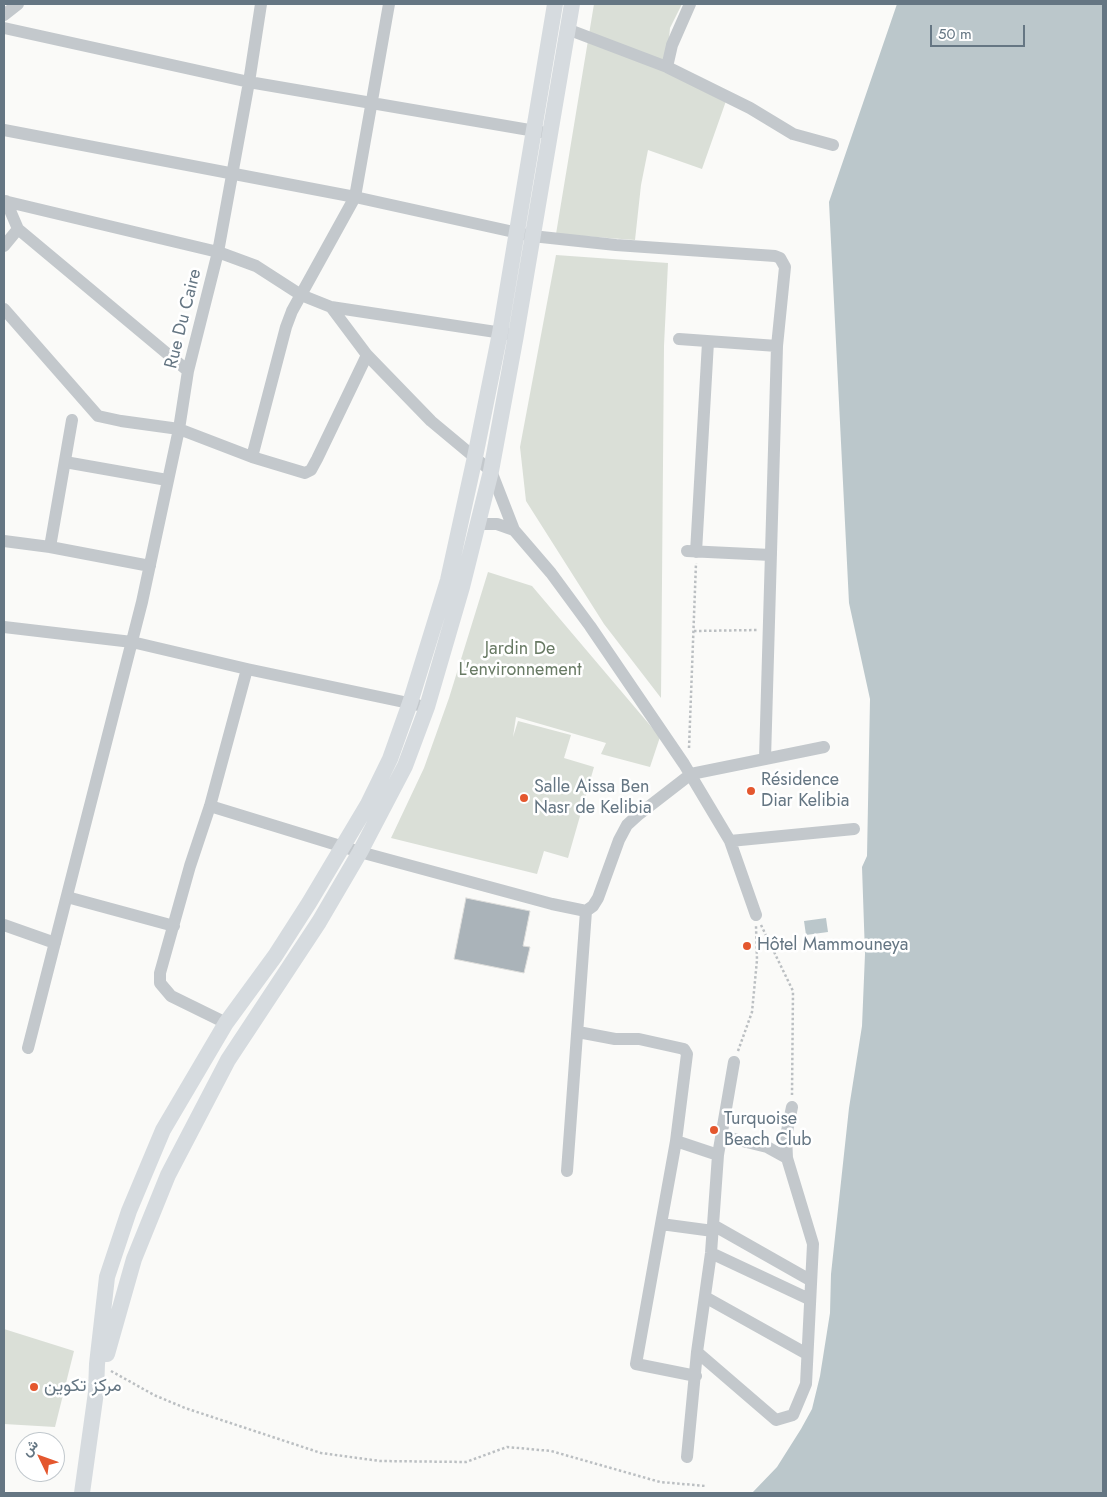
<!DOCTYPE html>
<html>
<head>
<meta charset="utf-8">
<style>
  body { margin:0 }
  #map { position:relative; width:1107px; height:1497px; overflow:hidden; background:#fafaf8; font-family:Jost,Vazirmatn,sans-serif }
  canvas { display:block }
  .frame { position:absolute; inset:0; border:5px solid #657683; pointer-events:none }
  .north { position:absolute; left:15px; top:1432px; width:50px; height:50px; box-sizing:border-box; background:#fff; border:1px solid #c1c8cd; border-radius:50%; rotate:312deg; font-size:14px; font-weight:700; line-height:20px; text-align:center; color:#657683 }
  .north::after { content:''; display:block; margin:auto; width:18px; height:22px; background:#e4572e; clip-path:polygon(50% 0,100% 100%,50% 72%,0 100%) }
  .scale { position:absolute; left:930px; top:25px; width:95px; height:22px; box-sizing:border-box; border:2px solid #657683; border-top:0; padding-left:6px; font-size:15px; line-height:18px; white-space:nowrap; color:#657683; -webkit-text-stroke:4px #fff; paint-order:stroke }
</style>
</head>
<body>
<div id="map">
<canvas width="1107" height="1497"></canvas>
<div class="frame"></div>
<div class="north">ش</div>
<div class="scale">50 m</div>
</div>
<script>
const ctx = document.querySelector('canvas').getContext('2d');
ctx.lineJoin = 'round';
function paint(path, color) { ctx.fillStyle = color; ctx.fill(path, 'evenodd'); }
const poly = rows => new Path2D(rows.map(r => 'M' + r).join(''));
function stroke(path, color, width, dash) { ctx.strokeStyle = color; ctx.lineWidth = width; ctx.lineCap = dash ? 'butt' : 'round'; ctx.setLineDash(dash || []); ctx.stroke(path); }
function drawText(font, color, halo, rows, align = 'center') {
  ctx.font = font + ' Jost,Vazirmatn,sans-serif'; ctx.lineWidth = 5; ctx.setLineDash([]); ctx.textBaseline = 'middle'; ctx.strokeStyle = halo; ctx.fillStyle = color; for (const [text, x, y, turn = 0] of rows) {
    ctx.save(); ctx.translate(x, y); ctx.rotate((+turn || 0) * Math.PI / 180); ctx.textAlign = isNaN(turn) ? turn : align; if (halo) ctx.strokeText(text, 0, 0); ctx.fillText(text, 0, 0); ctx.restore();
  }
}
const green = poly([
  [594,4,682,4,670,28,666,70,726,101,702,169,648,150,641,185,635,240,556,234],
  [556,255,668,263,664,346,661,698,604,624,526,501,520,447],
  [488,572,532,586,660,737,650,767,601,754,606,743,516,717,513,737,518,721,571,735,564,758,594,767,568,858,544,851,537,874,391,838,424,768,449,698],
  [4,1329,74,1351,55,1427,4,1424]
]);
const water = poly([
  [897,4,1103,4,1103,1493,752,1493,777,1467,801,1429,812,1409,820,1376,830,1313,831,1274,849,1108,862,1026,865,954,862,867,867,856,870,699,849,603,829,202],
  [826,918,828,932,806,935,804,921]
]);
const building = poly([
  [466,898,530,911,523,946,530,947,524,973,454,959,466,898]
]);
const path = poly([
  [694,631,757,630],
  [689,748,696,563],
  [761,925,793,991,792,1095],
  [738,1051,752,1012,757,960,756,926],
  [111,1371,154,1395,185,1408,321,1453,380,1461,466,1462,507,1447,551,1451,660,1482,706,1486]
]);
const minor = poly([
  [4,15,18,4],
  [4,28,249,82,541,132],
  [567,29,667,67,750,108,793,134,833,145],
  [667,67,672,45,690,4],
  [4,130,355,197,532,236,616,245,775,256,780,258,785,267,777,346,765,759,691,774,638,815,627,825,619,840,598,898,593,906,586,911,552,904,360,852,210,806],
  [4,201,218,252,256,266,301,295,331,307,509,334],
  [6,201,18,229,188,371],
  [4,246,18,229],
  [331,307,367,355,431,421,491,471,514,530,551,573,590,626,684,764,730,841,756,915],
  [4,309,98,416,121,421,179,429,252,457,305,473,311,470,317,459,367,355],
  [679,339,777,346],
  [252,457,286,327,292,311,355,197,389,4],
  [65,462,167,480],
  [477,524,497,524,514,530],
  [4,541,50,547,150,566],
  [50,547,72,420],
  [687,551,771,555],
  [696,552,708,342],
  [4,627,132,642,247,669,418,705],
  [765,759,824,747],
  [730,841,854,829],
  [67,897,174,926],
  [4,925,55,943],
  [226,1023,171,996,160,983,160,973,190,866,210,806,247,669],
  [578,1032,615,1039,639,1039,684,1049,687,1054,676,1141,718,1155],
  [28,1048,142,602,179,429,188,371,218,252,249,82,261,4],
  [722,1136,767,1147,787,1158],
  [676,1141,661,1224,713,1231],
  [567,1171,586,911],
  [661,1224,636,1364,696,1376],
  [713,1225,810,1280],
  [711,1253,809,1299],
  [705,1297,807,1354],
  [697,1352,776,1420,793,1415,806,1384,813,1244,787,1158,786,1136,792,1107],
  [687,1457,697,1352,711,1253,718,1155,734,1062]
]);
const major = poly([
  [107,1354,134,1259,168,1175,228,1060,319,922,360,852,405,766,427,707,462,587,491,471,516,335,572,4],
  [82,1493,96,1392,97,1364,107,1277,129,1211,163,1130,226,1023,275,956,309,903,368,804,390,759,410,703,448,580,475,457,500,333,555,4]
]);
const markers = [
  [751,791,5,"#e4572e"],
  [524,798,5,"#e4572e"],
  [747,946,5,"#e4572e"],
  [714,1130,5,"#e4572e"],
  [34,1387,5,"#e4572e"]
];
const streetNames = [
  ["Rue Du Caire",184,319,-76]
];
const parkNames = [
  ["Jardin De",520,650],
  ["L'environnement",520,671]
];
const poiNames = [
  ["Résidence",761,781],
  ["Diar Kelibia",761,802],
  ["Salle Aissa Ben",534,788],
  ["Nasr de Kelibia",534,809],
  ["Hôtel Mammouneya",757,946],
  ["Turquoise",724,1120],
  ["Beach Club",724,1141],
  ["مركز تكوين",44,1387]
];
paint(green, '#dadfd7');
paint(water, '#bbc7cb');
paint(building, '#aab3b9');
stroke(building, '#dcdcda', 1);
stroke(path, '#bbbfc2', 2.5, [2.5, 2.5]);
stroke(minor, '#c3c8cc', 12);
stroke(major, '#d6dbdf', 16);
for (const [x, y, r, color] of markers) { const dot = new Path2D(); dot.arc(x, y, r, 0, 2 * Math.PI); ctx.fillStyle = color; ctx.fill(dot); stroke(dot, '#fff', 2); }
drawText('18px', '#657683', '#fff', streetNames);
drawText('18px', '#687a64', '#fff', parkNames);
drawText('18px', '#657683', '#fff', poiNames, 'left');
</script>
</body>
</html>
